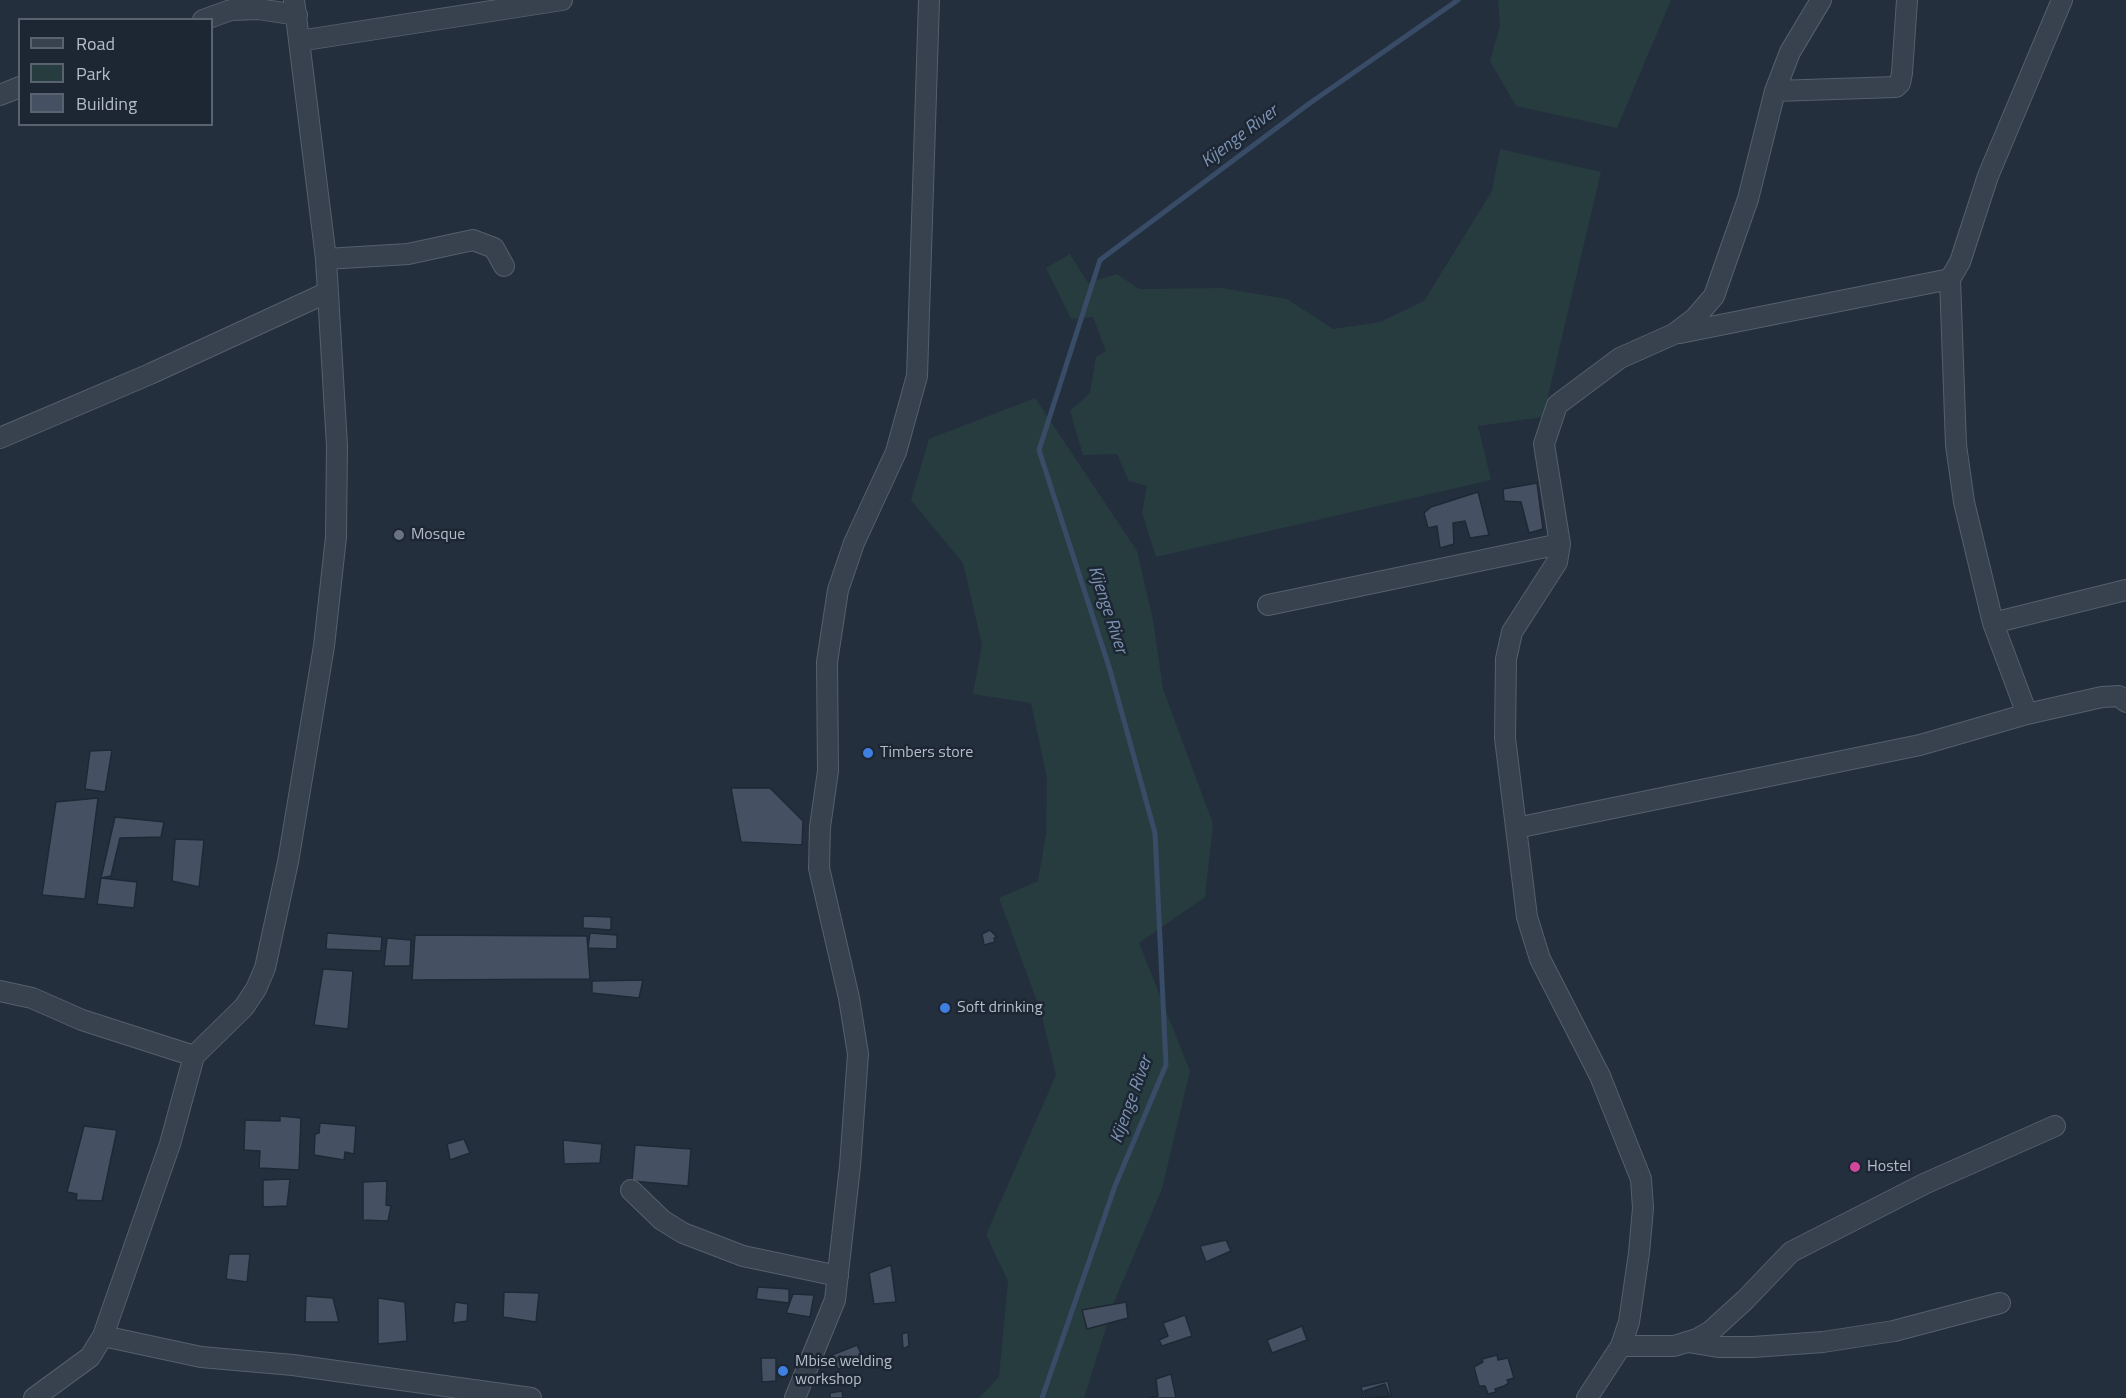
<!DOCTYPE html>
<html>
<head>
<meta charset="utf-8">
<style>
  body { margin:0 }
  #map { position:relative; width:2126px; height:1398px; overflow:hidden; background:#242f3e; font-family:"Titillium Web",sans-serif }
  canvas { display:block }
  .legend { position:absolute; left:18px; top:18px; width:195px; height:108px; box-sizing:border-box; background:#1d2633; border:2px solid #59626f; margin:0; padding:8px 10px; list-style:none; font-size:18px; color:#b4bcc9 }
  .legend li { display:flex; align-items:center; gap:12px; height:30px }
  .legend b { width:30px; border:2px solid #59626f }
</style>
</head>
<body>
<div id="map">
<canvas width="2126" height="1398"></canvas>
<ul class="legend">
<li><b style="height:8px;background:#38414e"></b>Road</li>
<li><b style="height:16px;background:#263c3f"></b>Park</li>
<li><b style="height:16px;background:#455162"></b>Building</li>
</ul>
</div>
<script>
const ctx = document.querySelector('canvas').getContext('2d');
ctx.lineJoin = 'round';
function paint(path, color) { ctx.fillStyle = color; ctx.fill(path, 'evenodd'); }
const poly = rows => new Path2D(rows.map(r => 'M' + r).join(''));
function stroke(path, color, width, dash) { ctx.strokeStyle = color; ctx.lineWidth = width; ctx.lineCap = dash ? 'butt' : 'round'; ctx.setLineDash(dash || []); ctx.stroke(path); }
function drawText(font, color, halo, rows, align = 'center') {
  ctx.font = font + ' "Titillium Web",sans-serif'; ctx.lineWidth = 5; ctx.setLineDash([]); ctx.textBaseline = 'middle'; ctx.strokeStyle = halo; ctx.fillStyle = color; for (const [text, x, y, turn = 0] of rows) {
    ctx.save(); ctx.translate(x, y); ctx.rotate((+turn || 0) * Math.PI / 180); ctx.textAlign = isNaN(turn) ? turn : align; if (halo) ctx.strokeText(text, 0, 0); ctx.fillText(text, 0, 0); ctx.restore();
  }
}
const green = poly([
  [1498,0,1671,0,1617,128,1516,106,1490,61,1500,26],
  [1500,149,1601,172,1543,417,1478,426,1491,480,1156,557,1142,513,1147,486,1129,481,1117,454,1083,455,1070,411,1090,393,1096,357,1106,351,1093,317,1071,319,1046,268,1070,254,1088,283,1117,274,1139,289,1222,288,1287,299,1333,329,1380,322,1424,301,1492,191],
  [1035,398,1137,551,1153,620,1163,689,1213,824,1205,897,1139,943,1190,1071,1162,1189,1114,1302,1084,1398,979,1398,999,1377,1008,1281,986,1235,1056,1075,1041,1012,999,898,1038,881,1046,834,1047,778,1031,703,973,694,982,645,963,563,911,500,929,439]
]);
const stream = poly([
  [1042,1398,1115,1186,1166,1065,1155,833,1110,670,1039,450,1100,260,1310,103,1458,0]
]);
const building = poly([
  [1537,483,1543,529,1529,533,1521,502,1504,501,1503,489,1537,483],
  [1478,492,1489,535,1470,538,1465,521,1453,523,1454,544,1440,548,1437,526,1428,528,1424,513,1431,507,1478,492],
  [112,750,105,792,85,789,90,751,112,750],
  [731,788,770,788,803,821,802,845,741,842,731,788],
  [98,798,85,899,42,895,56,802,98,798],
  [115,817,164,822,161,837,120,838,111,876,101,878,115,817],
  [175,839,204,840,199,887,172,881,175,839],
  [101,878,137,882,134,908,97,904,101,878],
  [583,916,611,917,611,930,583,928,583,916],
  [990,930,997,937,994,938,995,942,984,945,982,934,990,930],
  [327,933,382,937,381,951,326,949,327,933],
  [590,933,617,935,617,949,588,948,590,933],
  [415,935,587,936,590,979,412,980,415,935],
  [387,938,411,940,410,966,384,966,387,938],
  [323,969,353,971,348,1029,314,1025,323,969],
  [643,980,639,998,592,993,592,981,643,980],
  [280,1116,301,1118,299,1170,259,1168,260,1151,244,1150,245,1120,280,1121,280,1116],
  [320,1123,356,1126,354,1154,345,1152,344,1160,314,1155,315,1134,319,1133,320,1123],
  [84,1126,117,1130,102,1201,76,1200,77,1194,67,1192,84,1126],
  [464,1139,470,1153,450,1160,447,1144,464,1139],
  [563,1140,602,1144,600,1163,564,1164,563,1140],
  [635,1145,691,1149,688,1186,632,1181,635,1145],
  [290,1179,287,1206,263,1207,263,1180,290,1179],
  [387,1181,386,1205,391,1206,388,1221,363,1220,363,1182,387,1181],
  [1226,1240,1231,1251,1206,1262,1200,1246,1226,1240],
  [229,1254,250,1254,247,1282,226,1279,229,1254],
  [891,1265,896,1302,874,1304,869,1273,891,1265],
  [758,1287,789,1289,789,1303,756,1299,758,1287],
  [504,1292,539,1293,536,1322,503,1317,504,1292],
  [793,1294,814,1295,810,1317,786,1313,793,1294],
  [306,1296,333,1298,339,1322,305,1322,306,1296],
  [378,1298,405,1302,407,1341,378,1344,378,1298],
  [455,1302,468,1304,467,1321,453,1323,455,1302],
  [1126,1302,1128,1318,1087,1329,1082,1310,1126,1302],
  [1185,1315,1192,1336,1162,1346,1159,1340,1168,1336,1163,1323,1185,1315],
  [1302,1326,1307,1340,1272,1353,1267,1340,1302,1326],
  [908,1332,909,1346,903,1349,902,1334,908,1332],
  [857,1345,864,1360,838,1369,832,1355,857,1345],
  [1497,1355,1498,1360,1508,1358,1514,1378,1507,1380,1509,1383,1504,1386,1495,1389,1496,1392,1488,1394,1485,1386,1479,1386,1474,1367,1483,1362,1482,1359,1497,1355],
  [761,1358,776,1358,776,1381,762,1382,761,1358],
  [1171,1374,1176,1398,1148,1398,1158,1396,1156,1379,1171,1374],
  [1388,1381,1391,1396,1364,1398,1361,1387,1388,1381],
  [1385,1384,1389,1395,1386,1398,1366,1398,1364,1391,1385,1384],
  [842,1391,843,1398,830,1398,830,1393,842,1391]
]);
const street = poly([
  [203,20,231,10,258,9,297,15],
  [299,41,562,0],
  [1775,91,1896,87,1900,83,1902,73,1907,0],
  [0,95,20,87],
  [326,259,408,254,473,240,494,248,504,266],
  [1950,279,1956,445,1964,502,1993,623,2027,714],
  [1680,333,1950,279,1960,262,1988,176,2062,0],
  [0,438,150,374,326,293],
  [1268,605,1560,544],
  [1993,623,2126,590],
  [1516,828,1920,745,2027,714,2102,697,2119,696,2126,702],
  [0,991,32,998,82,1020,194,1056],
  [631,1190,662,1220,683,1233,743,1256,838,1276],
  [103,1336,201,1357,293,1365,531,1398],
  [1688,1342,1718,1347,1753,1347,1823,1342,1894,1331,2000,1303],
  [1621,1346,1674,1346,1697,1339,1711,1331,1745,1300,1791,1252,1924,1184,2055,1126],
  [34,1398,90,1357,103,1336,170,1144,194,1056,244,1007,256,989,265,968,288,862,324,646,336,537,337,446,326,259,294,0],
  [795,1398,835,1300,850,1166,858,1054,849,998,819,868,820,827,828,771,827,662,838,590,854,543,896,452,917,376,929,0],
  [1587,1398,1621,1346,1629,1322,1639,1253,1643,1208,1641,1179,1600,1076,1540,959,1527,917,1505,738,1506,659,1512,632,1557,562,1560,544,1544,444,1557,405,1620,358,1674,334,1695,318,1714,296,1748,199,1775,91,1790,52,1821,0]
]);
const markers = [
  [399,535,6,"#6b7280"],
  [868,753,6,"#3f7fe0"],
  [945,1008,6,"#3f7fe0"],
  [1855,1167,6,"#d1479c"],
  [783,1371,6,"#3f7fe0"]
];
const poiNames = [
  ["Mosque",411,535],
  ["Timbers store",880,753],
  ["Soft drinking",957,1008],
  ["Hostel",1867,1167],
  ["Mbise welding",795,1362],
  ["workshop",795,1380]
];
const waterNames = [
  ["Kijenge River",1240,137,-37],
  ["Kijenge River",1107,610,72],
  ["Kijenge River",1132,1100,-70]
];
paint(green, '#263c3f');
stroke(stream, '#394c67', 5);
paint(building, '#455162');
stroke(building, '#1f2835', 1.5);
stroke(street, '#565f6c', 22);
stroke(street, '#38414e', 20);
for (const [x, y, r, color] of markers) { const dot = new Path2D(); dot.arc(x, y, r, 0, 2 * Math.PI); ctx.fillStyle = color; ctx.fill(dot); stroke(dot, '#1d2633', 2); }
drawText('16px', '#b4bcc9', '#1d2633', poiNames, 'left');
drawText('italic 18px', '#7c92b1', '#1d2633', waterNames);
</script>
</body>
</html>
